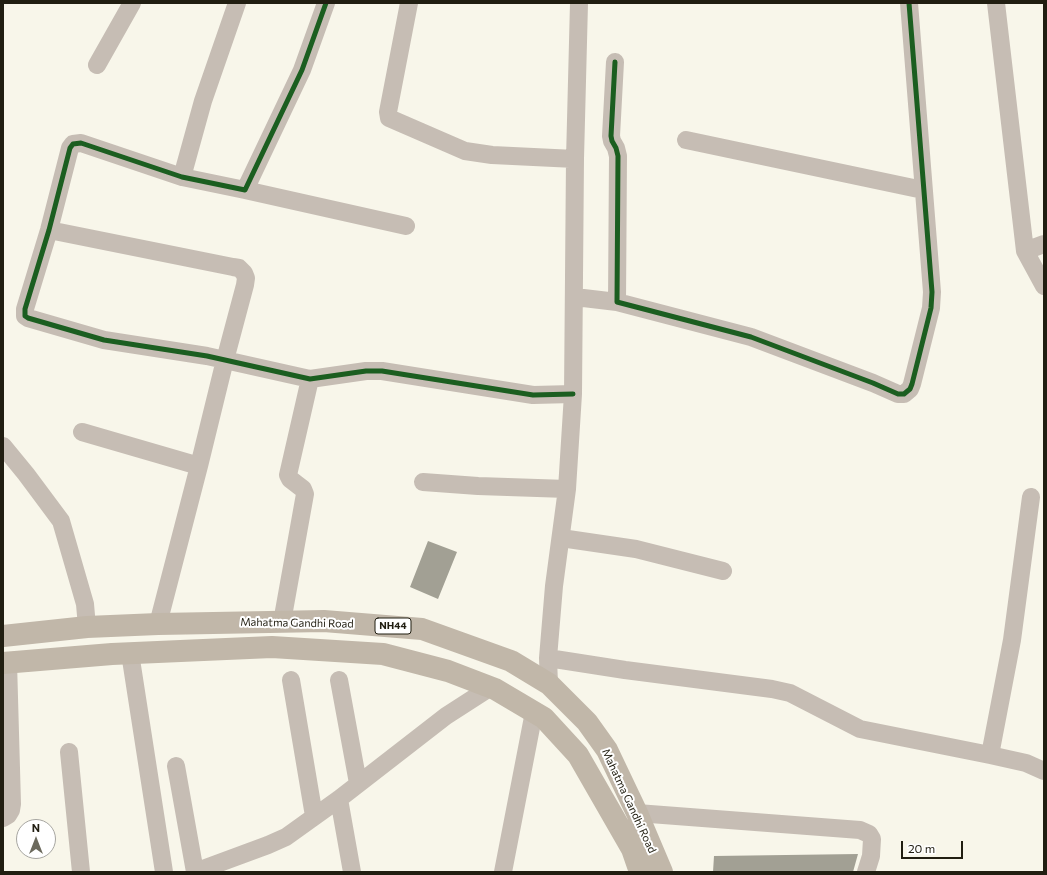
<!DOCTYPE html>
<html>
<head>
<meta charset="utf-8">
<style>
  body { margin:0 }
  #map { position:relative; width:1047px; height:875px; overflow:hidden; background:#f8f6ea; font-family:Commissioner,sans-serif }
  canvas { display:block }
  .frame { position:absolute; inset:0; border:4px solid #211e11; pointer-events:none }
  .north { position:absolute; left:16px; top:819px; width:40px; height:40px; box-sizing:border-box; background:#fff; border:1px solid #a6a5a0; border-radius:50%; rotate:0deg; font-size:11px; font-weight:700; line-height:16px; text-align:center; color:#211e11 }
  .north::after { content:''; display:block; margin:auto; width:14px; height:18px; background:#6c6a5d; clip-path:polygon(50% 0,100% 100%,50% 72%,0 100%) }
  .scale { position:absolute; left:901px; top:841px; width:62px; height:18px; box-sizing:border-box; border:2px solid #211e11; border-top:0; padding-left:5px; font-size:12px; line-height:14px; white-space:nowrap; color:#211e11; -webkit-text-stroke:3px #fff; paint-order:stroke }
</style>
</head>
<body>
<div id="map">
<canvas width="1047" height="875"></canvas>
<div class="frame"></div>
<div class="north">N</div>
<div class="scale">20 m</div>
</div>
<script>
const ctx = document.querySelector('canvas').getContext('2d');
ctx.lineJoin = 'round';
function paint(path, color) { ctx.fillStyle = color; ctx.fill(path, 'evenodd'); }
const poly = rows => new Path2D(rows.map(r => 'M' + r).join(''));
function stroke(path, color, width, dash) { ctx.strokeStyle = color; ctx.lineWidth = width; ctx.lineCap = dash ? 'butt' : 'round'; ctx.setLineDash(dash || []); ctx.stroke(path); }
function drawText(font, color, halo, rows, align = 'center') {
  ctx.font = font + ' Commissioner,sans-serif'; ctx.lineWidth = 4; ctx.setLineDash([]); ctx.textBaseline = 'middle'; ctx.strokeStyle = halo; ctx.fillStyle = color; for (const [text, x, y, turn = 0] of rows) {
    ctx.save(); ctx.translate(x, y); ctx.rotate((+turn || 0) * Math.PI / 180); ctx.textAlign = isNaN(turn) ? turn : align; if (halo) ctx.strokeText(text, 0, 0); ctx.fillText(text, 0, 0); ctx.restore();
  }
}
const building = poly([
  [428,541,457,552,438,599,410,587],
  [858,854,853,872,713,872,714,856]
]);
const street = poly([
  [326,3,302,70,245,190,182,177,81,143,73,144,70,148,49,230,25,309,25,316,28,318,104,340,207,356,310,379,366,371,382,371,533,395,573,394],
  [409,3,388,112,389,118,465,151,492,155,575,159],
  [996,3,1025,251,1044,286],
  [615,62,611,136,612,141,616,148,618,156,617,302,751,337,873,383,898,394,904,394,910,389,912,384,931,308,932,292,909,3],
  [97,65,132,3],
  [686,140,923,190],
  [182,177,203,101,237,3],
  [245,190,406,226],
  [49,230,233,267,239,268,244,273,246,278,245,285,225,360,199,466],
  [1025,251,1044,244],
  [575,297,617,302],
  [82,432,199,466,158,624],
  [3,446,26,474,61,521,85,604,87,627],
  [423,482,478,486,567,489],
  [561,538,636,549,723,571],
  [282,622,305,494,303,489,290,479,288,475,310,379],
  [130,653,164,872],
  [548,658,625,670,772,689,790,693,860,729,990,755,1026,763,1044,771],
  [291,680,314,816],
  [339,680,358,783],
  [549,684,548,658,554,586,567,489,573,394,575,159,579,3],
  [69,752,81,872],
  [990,755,1012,640,1031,497],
  [176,766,195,872],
  [339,799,352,872],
  [637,813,860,830,869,834,872,839,871,856,866,872],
  [3,818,8,815,11,810,12,804,8,662],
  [195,872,268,845,286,837,339,799,446,716,491,687],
  [503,872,534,712]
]);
const highway = poly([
  [3,636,87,627,158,624,324,621,422,629,511,661,549,684,587,722,607,750,637,813,662,872],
  [3,663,112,654,272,647,383,654,448,671,495,689,544,718,578,755,632,849,640,872]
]);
const cycleway = poly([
  [326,3,302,70,245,190,182,177,81,143,73,144,70,148,49,230,25,309,25,316,28,318,104,340,207,356,310,379,366,371,382,371,533,395,573,394],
  [615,62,611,136,612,141,616,148,618,156,617,302,751,337,873,383,898,394,904,394,910,389,912,384,931,308,932,292,909,3]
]);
const shields = [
  [393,626,36]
];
const shieldNames = [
  ["NH44",393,626]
];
const streetNames = [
  ["Mahatma Gandhi Road",297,623,1],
  ["Mahatma Gandhi Road",629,801,65]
];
paint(building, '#a2a094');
stroke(street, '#c6bdb4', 18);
stroke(highway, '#c1b7a9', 22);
stroke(cycleway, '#1b5e20', 5);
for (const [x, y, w] of shields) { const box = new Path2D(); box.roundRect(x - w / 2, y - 8, w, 16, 3); ctx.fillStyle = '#fff'; ctx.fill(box); stroke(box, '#211e11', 1); }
drawText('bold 10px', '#211e11', null, shieldNames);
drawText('11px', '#211e11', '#fff', streetNames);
</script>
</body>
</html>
